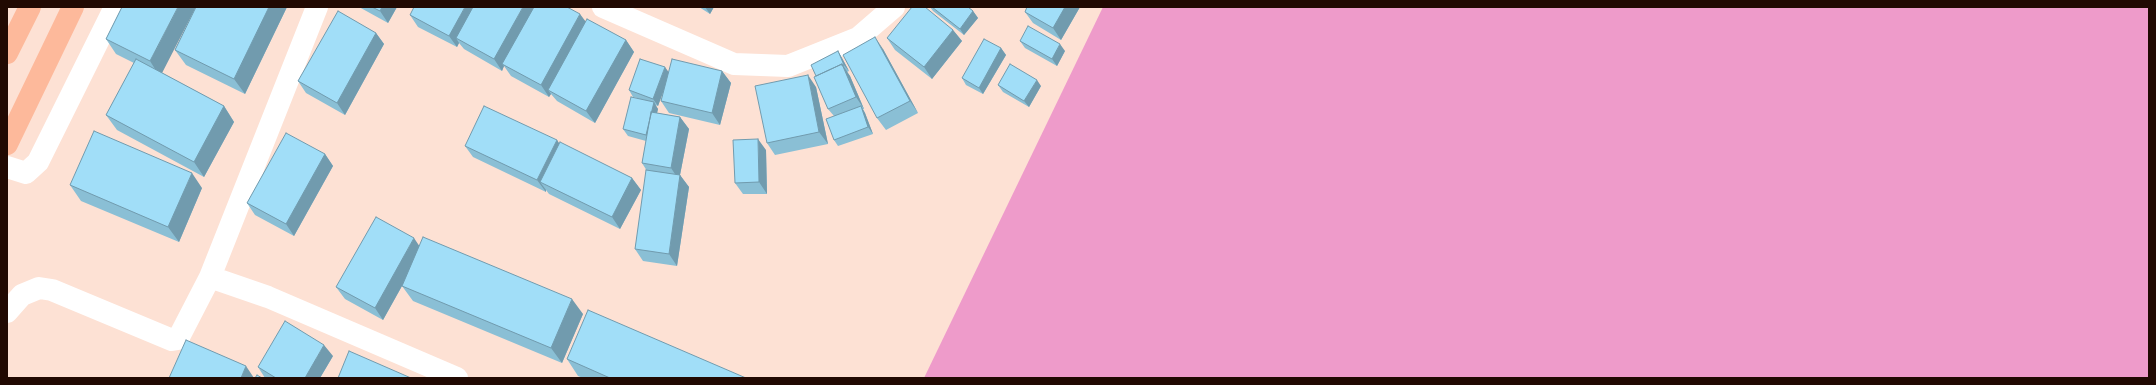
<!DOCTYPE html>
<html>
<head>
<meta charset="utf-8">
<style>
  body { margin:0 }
  #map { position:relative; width:2156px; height:385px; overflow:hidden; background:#fde1d4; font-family:"Noto Serif",serif }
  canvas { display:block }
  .frame { position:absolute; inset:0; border:8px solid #210902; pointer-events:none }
</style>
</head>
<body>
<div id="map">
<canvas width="2156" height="385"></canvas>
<div class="frame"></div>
</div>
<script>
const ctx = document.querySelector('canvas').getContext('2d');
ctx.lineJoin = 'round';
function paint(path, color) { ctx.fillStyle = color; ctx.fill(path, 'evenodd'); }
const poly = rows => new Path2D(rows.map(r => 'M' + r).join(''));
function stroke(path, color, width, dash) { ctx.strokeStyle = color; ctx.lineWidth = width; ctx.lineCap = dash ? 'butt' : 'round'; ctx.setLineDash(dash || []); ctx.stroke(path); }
const green = poly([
  [1103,7,2149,7,2149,378,924,378]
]);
const minor = poly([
  [603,7,734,64,788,66,858,38,894,7],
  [7,167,26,173,38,162,115,7],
  [210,277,268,297,457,378],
  [7,312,22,295,39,288,52,290,172,340,178,339,210,277,317,7]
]);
const highway = poly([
  [7,53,30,7],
  [7,144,73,7]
]);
const wall = poly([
  [122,7,162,73,224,106,234,122,204,177,117,130,106,115,134,63,116,54,106,39],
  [196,7,287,7,245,94,186,65,175,50],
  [359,7,397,7,388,23],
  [699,7,714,7,710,14],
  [930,7,968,7,973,11,978,18,964,35,933,11],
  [1027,7,1080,7,1061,40,1033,23,1025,12],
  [410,15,586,22,626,40,634,52,595,123,557,101,551,94,549,97,511,76,504,66,502,71,464,49,459,43,457,47,418,27],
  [953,30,962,41,932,79,895,50,887,38],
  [376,33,384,44,345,115,306,93,298,81],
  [1020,41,1065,51,1057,66,1025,48],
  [1001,48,1006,55,983,94,966,85,962,78],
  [883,49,918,113,886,130,877,118],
  [838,51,842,58,849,71,847,72,850,76,864,109,863,109,865,113,873,134,838,146,834,140,834,116,828,109,816,76],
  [722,71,731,83,720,125,669,113,661,101,664,88,658,106,655,105,658,109,657,113,680,117,689,129,680,175,689,187,677,266,643,261,635,249,647,171,642,163,646,141,628,136,623,129,637,98,633,97,629,90,668,72],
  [998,85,1041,86,1029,107,1003,92],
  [816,87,828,144,775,155,767,143],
  [557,140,559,144,632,178,641,190,620,229,549,194,546,190,546,192,473,157,465,146],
  [766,150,767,194,743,194,735,183],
  [325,154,333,166,294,236,255,215,247,203],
  [70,185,202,188,179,242,81,201],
  [419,245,583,314,562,363,413,301,402,286,383,320,345,299,336,287],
  [333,356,320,378,265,378,258,367],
  [567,359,746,378,583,378,578,376]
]);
const shadedWall = poly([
  [178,7,196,7,160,77,150,61],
  [269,7,287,7,245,94,234,79],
  [382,7,397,7,388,23,380,11],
  [465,7,480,7,456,38,459,43,457,47,449,36],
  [523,7,538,7,502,64,504,66,502,71,494,59],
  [705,7,714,7,710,14],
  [1065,7,1080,7,1061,40,1053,28],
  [973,11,978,18,964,35,960,29],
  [580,14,589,26,548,90,551,94,549,97,541,85],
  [953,30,962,41,932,79,924,67],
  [376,33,384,44,345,115,337,103],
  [875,37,883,49,918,113,910,101],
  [626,40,634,52,595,123,586,111],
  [1060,44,1065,51,1057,66,1052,59],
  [1001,48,1006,55,983,94,979,88],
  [838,51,842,58,849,71,844,65],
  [842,64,850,76,864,109,856,97],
  [665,67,670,74,658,106,653,99],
  [722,71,731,83,720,125,712,113],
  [808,75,816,87,828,144,819,132],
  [1037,80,1041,86,1029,107,1024,101],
  [654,102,658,109,650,142,646,135],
  [224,106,234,122,204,177,194,162],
  [861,106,865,113,873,134,868,127],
  [680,117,689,129,679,180,671,168],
  [758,139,766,150,767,194,759,182],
  [557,140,565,152,540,182,546,190,546,192,537,180],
  [325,154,333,166,294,236,286,224],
  [192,173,202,188,179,242,168,227],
  [680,175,689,187,677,266,669,254],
  [632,178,641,190,620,229,612,217],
  [414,238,422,250,383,320,375,308],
  [572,299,583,314,562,363,551,348],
  [324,345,333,356,320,378,305,378],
  [246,366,254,378,241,378]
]);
const building = poly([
  [122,7,178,7,150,61,106,39,122,7],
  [196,7,269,7,234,79,175,50,196,7],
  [372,7,382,7,380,11,372,7],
  [414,7,465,7,449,36,410,15,414,7],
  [473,7,523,7,494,59,456,38,473,7],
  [534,7,567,7,580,14,541,85,502,64,534,7],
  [912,7,925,7,953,30,924,67,887,38,912,7],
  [932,7,968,7,973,11,960,29,932,7],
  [1027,7,1065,7,1053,28,1025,12,1027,7],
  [338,11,376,33,337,103,298,81,338,11],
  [587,19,626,40,586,111,548,90,587,19],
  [1028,26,1060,44,1052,59,1020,41,1028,26],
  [875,37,910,101,877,118,843,55,875,37],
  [984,39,1001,48,979,88,962,78,984,39],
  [838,51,844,65,842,66,842,64,816,76,811,65,838,51],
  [136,59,224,106,194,162,106,115,136,59],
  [640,59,665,67,653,99,629,90,640,59],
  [672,59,722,71,712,113,661,101,672,59],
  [842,64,856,97,828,109,814,77,842,64],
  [1010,64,1037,80,1024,101,998,85,1010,64],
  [808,75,819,132,767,143,755,86,808,75],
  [631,97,654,102,646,135,623,129,631,97],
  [484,106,557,140,537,180,465,146,484,106],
  [861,106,868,127,834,140,826,119,861,106],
  [651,112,680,117,671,168,642,163,651,112],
  [94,131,192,173,168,227,70,185,94,131],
  [286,133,325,154,286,224,247,203,286,133],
  [758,139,759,182,735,183,733,140,758,139],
  [560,142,632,178,612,217,540,182,560,142],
  [646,170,680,175,669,254,635,249,646,170],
  [376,217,414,238,375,308,336,287,376,217],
  [423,237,572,299,551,348,402,286,423,237],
  [588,310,746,378,610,378,567,359,588,310],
  [285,321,324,345,305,378,276,378,258,367,285,321],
  [186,340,246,366,241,378,169,378,186,340],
  [349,351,411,378,338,378,349,351],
  [257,375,262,378,255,378,257,375]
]);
paint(green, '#ee9bca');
stroke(minor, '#fff', 22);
stroke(highway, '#fdb99b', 22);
paint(wall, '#8abfd5');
paint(shadedWall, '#719bae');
paint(building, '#a1def8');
stroke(building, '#719bae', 1);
</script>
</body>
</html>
